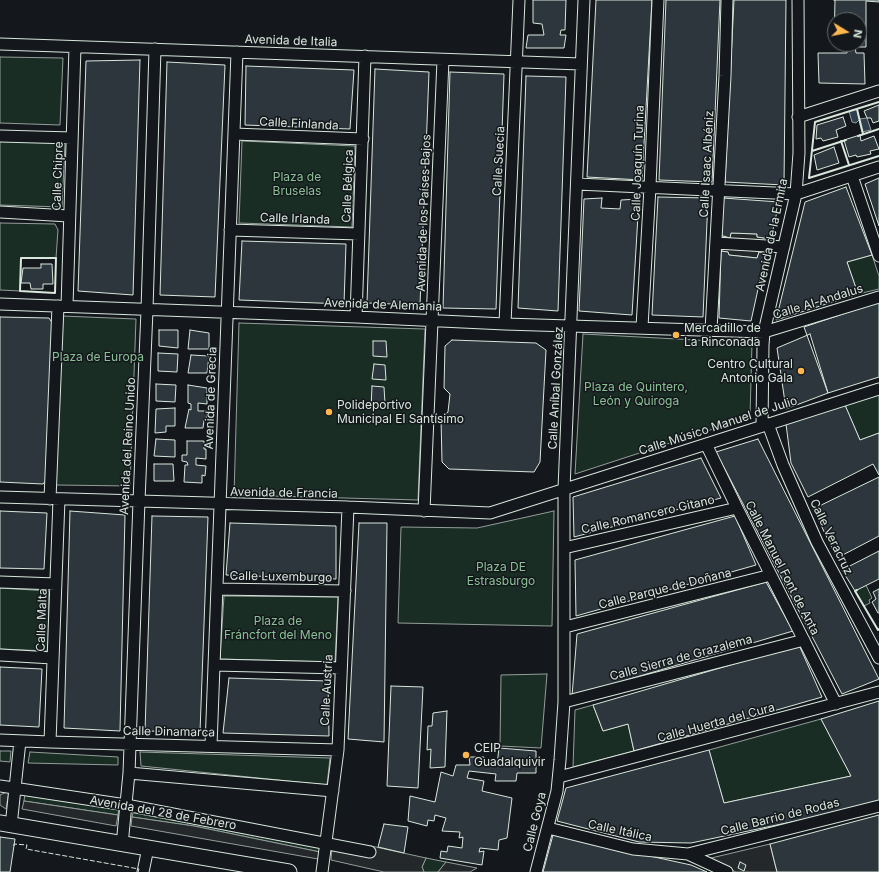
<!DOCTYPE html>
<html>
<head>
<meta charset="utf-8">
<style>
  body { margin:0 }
  #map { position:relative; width:879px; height:872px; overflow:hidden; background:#14181c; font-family:Inter,sans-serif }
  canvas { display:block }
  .north { position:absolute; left:827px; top:12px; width:40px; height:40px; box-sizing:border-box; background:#14181c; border:1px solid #626a69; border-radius:50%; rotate:100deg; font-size:11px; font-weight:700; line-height:16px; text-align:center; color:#d8e6dc }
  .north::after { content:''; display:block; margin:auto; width:14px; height:18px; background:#ffb74d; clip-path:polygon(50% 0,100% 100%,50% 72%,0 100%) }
</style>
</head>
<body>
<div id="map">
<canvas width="879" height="872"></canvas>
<div class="north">N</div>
</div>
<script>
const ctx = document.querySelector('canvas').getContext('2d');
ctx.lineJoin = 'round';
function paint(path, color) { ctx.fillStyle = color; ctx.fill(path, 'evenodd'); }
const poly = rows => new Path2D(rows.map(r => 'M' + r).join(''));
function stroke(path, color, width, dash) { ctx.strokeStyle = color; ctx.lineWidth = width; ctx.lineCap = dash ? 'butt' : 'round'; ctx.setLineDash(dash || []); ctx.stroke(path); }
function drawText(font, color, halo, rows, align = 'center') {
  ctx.font = font + ' Inter,sans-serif'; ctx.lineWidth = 3; ctx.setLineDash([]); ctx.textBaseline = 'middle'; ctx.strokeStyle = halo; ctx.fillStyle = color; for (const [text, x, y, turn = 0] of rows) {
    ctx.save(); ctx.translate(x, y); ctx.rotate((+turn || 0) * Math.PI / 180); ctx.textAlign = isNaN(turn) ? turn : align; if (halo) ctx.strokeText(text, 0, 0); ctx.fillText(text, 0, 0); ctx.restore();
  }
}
const green = poly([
  [0,57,63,58,60,125,0,123,0,57],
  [0,141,65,143,62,207,0,205,0,141],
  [242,141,355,146,352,227,239,223,242,141],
  [0,223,55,224,58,230,56,258,21,258,20,291,0,290,0,223],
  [872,255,879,276,879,289,858,294,847,262,872,255],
  [62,316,136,319,130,486,56,485,62,316],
  [239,323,425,329,418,500,234,495,239,323],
  [583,334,752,343,750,417,575,474,583,334],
  [879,395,879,433,860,440,845,405,879,395],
  [554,511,552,626,398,623,401,527,477,528,554,511],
  [866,585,872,598,869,600,870,603,864,606,855,591,866,585],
  [0,588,49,591,48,651,0,649,0,588],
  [224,596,338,597,335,662,220,659,224,596],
  [547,674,541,748,500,746,501,675,547,674],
  [593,705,603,731,628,724,634,751,573,767,575,710,593,705],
  [821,719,851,776,724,803,709,750,821,719],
  [0,751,11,751,10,762,0,761,0,751],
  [30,752,118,757,118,765,28,763,30,752],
  [140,752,330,758,327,785,141,766,140,752],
  [25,793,119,807,118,815,24,801,25,793],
  [134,809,321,844,320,852,194,826,132,817,134,809],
  [426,858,446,862,438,872,424,872,422,867,426,858]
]);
const parking = poly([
  [731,233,757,234,757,237,771,239,766,253,759,252,757,258,729,255,728,252,721,251,720,235,730,238,731,233],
  [9,791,6,809,0,805,0,795,9,791],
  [24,801,118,815,116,826,22,809,24,801],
  [132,817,194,826,320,852,318,859,131,826,132,817],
  [770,844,777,872,736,872,707,859,770,844],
  [371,846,426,858,422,867,424,872,384,872,331,860,332,848,370,852,371,846],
  [446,862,477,868,470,872,438,872,446,862]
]);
const water = poly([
  [857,109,859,119,867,118,871,130,862,132,859,120,856,123,852,122,849,111,857,109]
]);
const building = poly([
  [533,0,566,0,565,30,561,30,560,35,566,35,564,48,526,48,528,35,544,35,542,24,533,23,533,0],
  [596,0,652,0,642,180,587,177,596,0],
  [666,0,720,0,712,182,659,180,666,0],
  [734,0,786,0,784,185,725,182,734,0],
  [834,0,879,0,879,2,866,1,866,47,855,47,856,53,864,53,865,84,819,83,818,53,847,53,847,46,834,46,835,0,834,0],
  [835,20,859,20,859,44,835,44,835,20],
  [140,60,133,295,78,291,86,61,140,60],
  [167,62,225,65,215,297,160,295,167,62],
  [246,66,354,70,350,129,245,125,246,66],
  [375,69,429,72,420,305,367,303,375,69],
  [450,72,504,74,496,309,443,308,450,72],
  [526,76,566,77,558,311,518,308,526,76],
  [879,105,879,121,873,123,871,118,867,118,864,111,879,105],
  [843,117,846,126,836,130,838,137,823,141,821,138,816,139,817,125,843,117],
  [860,135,861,141,874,136,879,149,870,151,871,154,857,157,856,155,849,157,844,140,860,135],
  [834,147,839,163,817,170,814,155,834,147],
  [879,178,879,226,865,184,879,178],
  [846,187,872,255,847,262,858,294,776,320,805,202,846,187],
  [658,197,708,198,703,317,652,315,658,197],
  [602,198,601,208,620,209,621,200,639,199,632,315,579,311,584,199,602,198],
  [723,198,779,202,771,239,757,237,757,234,731,233,730,238,720,235,723,198],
  [242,241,346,244,344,304,239,300,242,241],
  [721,251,728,252,729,255,757,258,759,252,766,253,751,321,719,318,721,251],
  [41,264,52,264,53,284,43,284,43,289,31,289,30,283,21,283,23,268,41,268,41,264],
  [879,302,879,377,828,393,804,327,879,302],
  [0,317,49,318,53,324,49,477,43,484,0,482,0,317],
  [159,330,178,330,178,348,159,346,159,330],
  [190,330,209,333,209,349,188,349,190,330],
  [810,334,828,393,786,409,777,348,810,334],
  [452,340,536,343,546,350,540,462,534,472,449,469,442,462,441,418,448,412,450,394,444,388,445,346,452,340],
  [373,341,386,341,387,357,373,356,373,341],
  [158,353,178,354,177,372,158,371,158,353],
  [191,355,209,356,207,373,188,373,191,355],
  [374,364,385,365,386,380,372,379,374,364],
  [156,384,176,385,175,402,156,401,156,384],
  [188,385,207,388,207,404,198,403,198,411,207,411,206,420,204,420,203,428,185,428,189,409,191,410,191,404,188,403,188,385],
  [372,386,384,387,385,404,377,402,378,408,371,409,372,386],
  [845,405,860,440,879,433,879,475,873,464,808,497,791,463,786,424,845,405],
  [175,408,175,426,166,426,166,432,155,433,156,409,175,408],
  [156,439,175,440,175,457,154,456,156,439],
  [758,439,879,679,842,694,716,452,758,439],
  [187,441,204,441,204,449,206,449,206,459,196,458,196,465,206,466,205,476,202,475,202,483,184,482,185,465,188,465,187,462,182,461,182,455,187,455,187,441],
  [701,458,721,498,574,537,573,497,701,458],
  [154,464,173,464,174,481,154,481,154,464],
  [879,477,879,536,837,558,813,509,879,477],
  [0,511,47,513,44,569,0,568,0,511],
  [70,511,125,515,120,731,64,728,70,511],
  [152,516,208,517,200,732,145,731,152,516],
  [735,516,756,565,576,616,575,560,735,516],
  [230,523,336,526,336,579,226,575,230,523],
  [359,523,387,523,384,742,348,739,359,523],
  [879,551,879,579,855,591,842,570,879,551],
  [766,582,793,631,572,696,577,634,766,582],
  [879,589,879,613,878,613,872,602,876,599,873,592,879,589],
  [799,645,822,697,634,751,628,724,603,731,593,705,799,645],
  [0,667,42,669,39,727,0,725,0,667],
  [229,678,328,681,329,736,223,733,229,678],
  [391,686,423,687,418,788,387,786,391,686],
  [879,701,879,801,853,809,691,843,639,842,557,821,566,788,709,750,724,803,851,776,821,719,879,701],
  [447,711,445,767,430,768,431,749,427,750,428,726,432,726,433,713,447,711],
  [499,748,536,751,536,773,517,773,516,781,495,781,496,774,469,771,467,778,484,781,482,791,512,798,507,838,499,840,498,850,480,848,479,852,484,851,482,865,440,858,441,851,447,852,448,846,462,848,463,837,459,838,460,832,442,831,446,818,435,815,434,821,428,820,427,826,408,821,410,796,435,802,441,772,453,776,456,765,470,765,469,757,484,757,483,765,497,765,499,748],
  [879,815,879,872,777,872,770,844,879,815],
  [384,824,408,827,404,853,378,847,384,824],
  [553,835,691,865,707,872,543,872,553,835],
  [0,837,15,839,10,872,0,872,0,837],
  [740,862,746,865,744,871,738,868,740,862]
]);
const street = poly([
  [0,44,581,64],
  [798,117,879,91],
  [234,134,363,139],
  [0,136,72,138],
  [852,176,879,256],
  [577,184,796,194,879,167],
  [0,212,69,216],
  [230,230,359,234],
  [716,243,784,247],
  [0,304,356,317,505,324,764,332,879,297],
  [67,306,75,47],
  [356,317,365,56],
  [505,324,519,0],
  [642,327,650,187,658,0],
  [711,330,725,76,727,0],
  [768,424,783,465,817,542,879,658],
  [762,426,763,345,764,332,796,194,799,153,798,0],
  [706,444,737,508,836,704],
  [0,497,348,507,490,513,879,389],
  [50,499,58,306],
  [424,511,443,60],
  [564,548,737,508],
  [0,582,56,584],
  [217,589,345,591],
  [565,627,771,575],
  [0,655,53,658],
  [214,665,341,668],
  [564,702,804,640],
  [0,740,50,742,338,750],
  [50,742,59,499],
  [211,746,237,52],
  [129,773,333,791],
  [559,777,879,692],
  [0,786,126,805,370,852],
  [11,826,20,741],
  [548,828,633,849,688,854,727,872],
  [122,845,129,773,139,501,147,310,155,49],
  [688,854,879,806],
  [143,872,148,848],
  [322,872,338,750,348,507],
  [536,872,557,791,560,760,564,702,564,489,584,0]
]);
const secondary = poly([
  [0,823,289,872]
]);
const fence = poly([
  [14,846,14,844,27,845,26,849,139,869,138,872]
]);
const wall = poly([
  [879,102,815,122,809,178,879,156],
  [857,109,863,134],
  [858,136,879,129],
  [843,141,841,141,849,165],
  [812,151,846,140],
  [21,258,56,258,55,293,20,291,21,258],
  [857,590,855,591,878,630,879,629]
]);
const markers = [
  [676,335,4,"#ffb74d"],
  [801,371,4,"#ffb74d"],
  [329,412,4,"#ffb74d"],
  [466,755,4,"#ffb74d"]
];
const streetNames = [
  ["Avenida de Italia",291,41,2],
  ["Calle Finlanda",299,124,3],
  ["Calle Suecia",499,161,-87],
  ["Calle Joaquín Turina",638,163,-88],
  ["Calle Isaac Albéniz",707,164,-87],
  ["Calle Chipre",58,176,-88],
  ["Calle Bélgica",348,186,-88],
  ["Avenida de los Países Bajos",424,213,-88],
  ["Calle Irlanda",295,219,2],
  ["Avenida de la Ermita",772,235,-78],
  ["Calle Al-Andalus",818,302,-17],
  ["Avenida de Alemania",383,305,2],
  ["Calle Aníbal González",556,388,-87],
  ["Avenida de Grecia",211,398,-88],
  ["Calle Músico Manuel de Julio",718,426,-18],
  ["Avenida del Reino Unido",128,446,-87],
  ["Avenida de Francia",284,493,1],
  ["Calle Romancero Gitano",648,515,-13],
  ["Calle Veracruz",831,537,64],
  ["Calle Manuel Font de Anta",782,568,63],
  ["Calle Luxemburgo",281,577,1],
  ["Calle Parque de Doñana",665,589,-14],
  ["Calle Malta",42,620,-88],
  ["Calle Sierra de Grazalema",681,658,-15],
  ["Calle Austria",327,690,-87],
  ["Calle Huerta del Cura",716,723,-15],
  ["Calle Dinamarca",169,732,1],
  ["Avenida del 28 de Febrero",163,813,10],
  ["Calle Barrio de Rodas",780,817,-14],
  ["Calle Goya",535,822,-76],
  ["Calle Itálica",620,831,12]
];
const parkNames = [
  ["Plaza de",297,177],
  ["Bruselas",297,191],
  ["Plaza de Europa",98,357],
  ["Plaza de Quintero,",636,387],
  ["León y Quiroga",636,401],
  ["Plaza DE",501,567],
  ["Estrasburgo",501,581],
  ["Plaza de",278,621],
  ["Fráncfort del Meno",278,635]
];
const poiNames = [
  ["Mercadillo de",684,328],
  ["La Rinconada",684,342],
  ["Centro Cultural",793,364,"right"],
  ["Antonio Gala",793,378,"right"],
  ["Polideportivo",337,405],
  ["Municipal El Santísimo",337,419],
  ["CEIP",474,748],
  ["Guadalquivir",474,762]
];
paint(green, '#1a2d24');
stroke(green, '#939e99', 1);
paint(parking, '#24282b');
stroke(parking, '#939e99', 1);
paint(water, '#2f3f4d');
stroke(water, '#939e99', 1);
paint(building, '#2c363c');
stroke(building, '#d8e6dc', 1);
stroke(street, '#d8e6dc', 13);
stroke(secondary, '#d8e6dc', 17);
stroke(street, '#14181c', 11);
stroke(secondary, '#14181c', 15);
stroke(fence, '#d8e6dc', 1, [5, 2]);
stroke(wall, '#d8e6dc', 2);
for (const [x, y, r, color] of markers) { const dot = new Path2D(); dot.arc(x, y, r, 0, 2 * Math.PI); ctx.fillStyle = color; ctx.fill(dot); stroke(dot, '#14181c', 1.5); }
drawText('12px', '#d8e6dc', '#14181c', streetNames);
drawText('12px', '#8ac095', '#14181c', parkNames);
drawText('12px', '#d8e6dc', '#14181c', poiNames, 'left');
</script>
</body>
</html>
